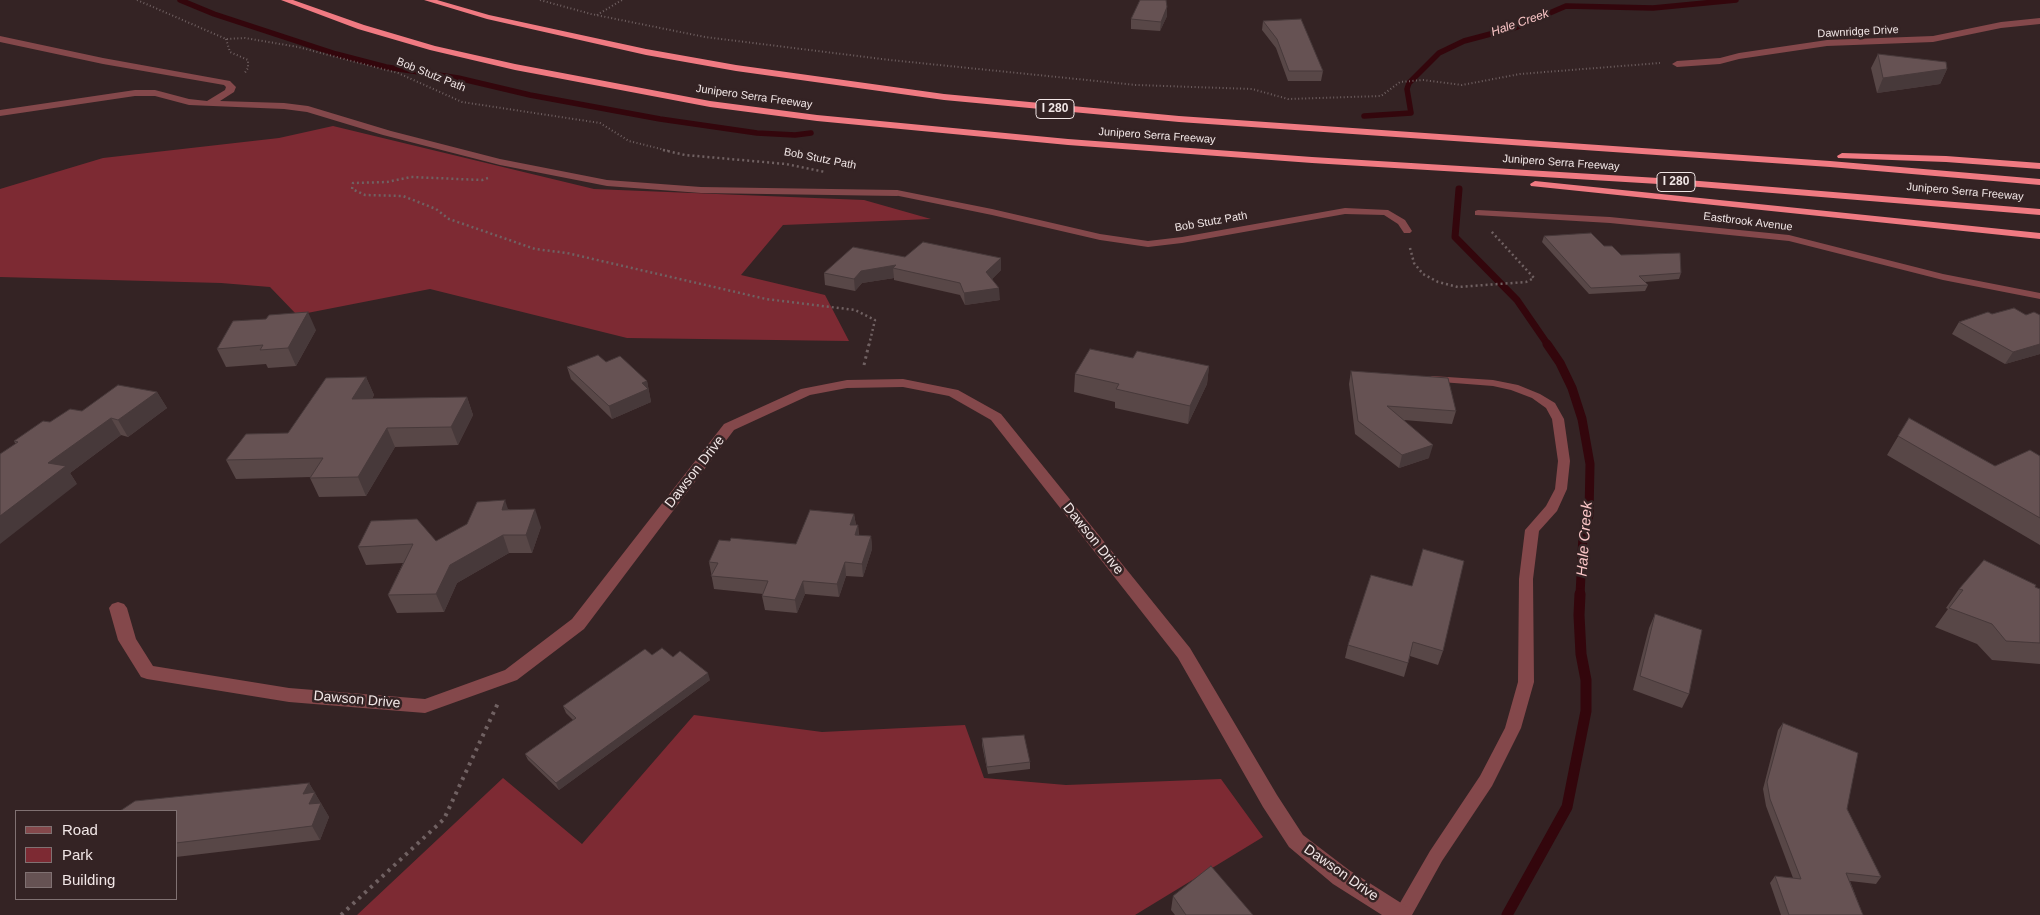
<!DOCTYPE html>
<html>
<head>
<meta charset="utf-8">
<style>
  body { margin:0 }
  #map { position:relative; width:2040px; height:915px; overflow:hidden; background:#342324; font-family:Helvetica,sans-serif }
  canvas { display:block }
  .legend { position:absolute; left:15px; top:810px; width:162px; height:90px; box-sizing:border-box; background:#342324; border:1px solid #807172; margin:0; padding:6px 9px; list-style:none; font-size:15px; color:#f1e6e6 }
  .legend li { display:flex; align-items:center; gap:10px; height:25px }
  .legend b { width:25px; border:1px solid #807172 }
</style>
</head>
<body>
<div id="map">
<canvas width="2040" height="915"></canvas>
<ul class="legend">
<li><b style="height:6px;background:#84484b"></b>Road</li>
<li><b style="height:14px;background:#7d2a33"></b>Park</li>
<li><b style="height:14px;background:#665253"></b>Building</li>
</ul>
</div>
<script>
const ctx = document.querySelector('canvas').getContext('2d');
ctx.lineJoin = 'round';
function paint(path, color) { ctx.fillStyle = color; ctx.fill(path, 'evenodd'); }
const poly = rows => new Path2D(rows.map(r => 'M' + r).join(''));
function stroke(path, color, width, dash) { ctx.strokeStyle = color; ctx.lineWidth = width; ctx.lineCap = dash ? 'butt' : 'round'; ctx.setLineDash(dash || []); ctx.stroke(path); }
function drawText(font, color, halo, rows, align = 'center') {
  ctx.font = font + ' Helvetica,sans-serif'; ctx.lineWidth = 5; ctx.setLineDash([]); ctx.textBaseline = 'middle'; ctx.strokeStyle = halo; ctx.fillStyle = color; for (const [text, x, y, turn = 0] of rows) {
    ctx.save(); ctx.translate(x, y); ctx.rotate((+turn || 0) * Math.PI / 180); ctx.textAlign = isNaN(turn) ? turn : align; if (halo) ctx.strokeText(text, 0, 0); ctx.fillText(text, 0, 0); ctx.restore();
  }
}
const green = poly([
  [333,126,594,189,864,200,931,219,783,225,741,275,825,295,849,341,627,338,430,289,297,315,270,287,221,283,0,277,0,189,103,158,279,138],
  [694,715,822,732,965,725,984,778,1066,785,1221,779,1263,837,1135,915,357,915,503,778,582,844]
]);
const streamFar3 = poly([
  [180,0,214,14,336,54,386,67,458,78,530,95,660,119,757,133,795,135,811,133],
  [1364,116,1411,113,1407,89,1409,83,1439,53,1464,41,1517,27,1566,6,1653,8,1736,0]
]);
const streamFar2 = poly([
  [1459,189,1455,237,1517,300,1548,345]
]);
const streamFar1 = poly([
  [1547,344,1560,363,1572,388,1582,419,1590,464,1589,515,1583,535,1580,595]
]);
const stream = poly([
  [1507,915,1567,807,1586,711,1586,680,1581,654,1579,615,1580,594]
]);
const pathFar3 = poly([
  [137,0,226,39,245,38,298,47,398,73,462,102,600,123,629,141,669,151],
  [540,0,591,14,705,37,890,60,1136,85,1252,89,1288,99,1381,96,1400,82,1423,80,1462,85,1520,74,1660,63],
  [597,15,622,0],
  [226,39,230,52,248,60,248,68,244,74]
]);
const pathFar2 = poly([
  [663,150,685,155,786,164,825,172],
  [488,178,482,180,411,177,387,182,353,183,352,189,365,195,403,196,436,209,449,219,535,249,567,253,766,299,855,310,875,320,869,345],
  [1410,248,1414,263,1423,274,1438,282,1458,287,1526,282,1534,278,1491,231]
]);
const pathFar1 = poly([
  [864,365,869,344]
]);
const path = poly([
  [341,915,444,819,498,703]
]);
const service = poly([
  [897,190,992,209,1100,234,1148,241,1182,237,1345,208,1388,210,1405,220,1412,231,1410,233,1404,233,1398,224,1384,215,1345,214,1182,243,1148,247,1100,240,992,215,894,195,892,193,897,190],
  [1478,210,1610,217,1789,235,1943,274,2040,293,2040,299,1943,280,1789,241,1610,223,1475,215,1475,211,1478,210],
  [1432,376,1493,380,1518,385,1540,394,1555,403,1564,419,1570,461,1567,489,1557,511,1539,531,1533,579,1534,682,1521,728,1492,786,1442,861,1412,915,1393,915,1430,851,1480,776,1505,728,1518,682,1519,579,1525,530,1546,506,1555,489,1558,461,1552,419,1546,408,1532,398,1511,390,1493,386,1428,381,1426,379,1432,376]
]);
const minor = poly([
  [2040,18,2040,24,2001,28,1933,42,1827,46,1739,59,1720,64,1677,67,1672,64,1677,61,1720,58,1739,53,1827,40,1933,36,2001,22,2040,18],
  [0,36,103,58,230,81,236,87,234,92,220,101,284,103,308,106,391,131,500,159,607,180,701,187,897,190,902,193,897,196,701,193,607,186,500,165,383,135,307,112,284,109,189,105,155,96,135,96,0,116,0,110,135,90,155,90,189,99,207,101,225,90,226,87,224,85,103,64,0,42,0,36],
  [903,379,958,390,1001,414,1190,648,1277,795,1303,835,1349,870,1409,908,1412,915,1382,915,1333,884,1289,847,1263,807,1178,658,991,420,949,396,903,387,847,388,810,395,734,430,584,629,517,680,425,713,289,702,147,679,141,677,118,640,109,608,112,604,118,602,124,604,127,608,136,639,153,666,289,688,425,699,505,670,572,619,724,424,801,389,847,380,903,379]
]);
const motorway = poly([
  [281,0,293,0,364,25,435,46,515,64,710,101,817,115,1068,139,1312,157,1675,179,2040,209,2040,215,1675,185,1312,163,1068,145,817,121,710,107,515,70,430,50,358,29,281,0],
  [424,0,437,0,489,15,646,49,736,65,944,94,1179,116,1830,161,2040,179,2040,185,1830,167,1179,122,944,100,736,71,646,55,487,19,424,0],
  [1842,153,1946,156,2040,163,2040,169,1946,162,1838,158,1837,156,1842,153],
  [1535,181,2040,233,2040,239,1531,186,1530,184,1535,181]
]);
const wall = poly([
  [1167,16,1160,31,1131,29,1131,19],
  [1263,21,1323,71,1321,81,1288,81,1276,48,1262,30],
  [1878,54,1947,69,1940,84,1877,93,1871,68],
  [1544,236,1604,246,1621,255,1681,273,1679,279,1645,282,1648,285,1645,291,1589,294,1542,242],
  [905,257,1001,270,992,279,1000,300,965,305,960,295,894,280,894,278,862,283,855,291,825,285,824,273],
  [1992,314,2040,315,2040,354,2005,364,1952,334,1959,322],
  [316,330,296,366,268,368,266,364,226,367,217,349],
  [1133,358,1209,366,1207,384,1188,424,1115,408,1115,402,1074,392,1075,374],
  [606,362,647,381,651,402,612,419,571,379,567,367],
  [1351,371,1456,411,1452,424,1404,420,1429,458,1399,468,1355,434,1349,384],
  [366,377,374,395,372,399,467,397,473,415,458,445,395,447,366,496,319,497,310,478,311,477,236,479,226,460,288,433],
  [157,392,167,408,128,437,121,435,70,473,77,484,15,443,14,441,50,422,82,411],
  [1909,418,1995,466,2040,456,2040,545,1887,455],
  [508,509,541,527,532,553,509,553,457,583,444,612,397,613,388,595,403,563,366,565,358,547,436,541],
  [854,514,856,525,858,525,859,535,871,536,872,549,863,577,846,576,839,597,805,594,797,613,765,610,762,596,763,594,714,589,709,562,796,544],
  [1371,575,1443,651,1438,665,1410,656,1404,677,1345,658,1348,645],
  [2035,587,2040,589,2040,664,1992,660,1977,644,1935,627,1948,609,1946,608,1959,589],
  [1655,614,1689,694,1682,708,1633,690,1649,628],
  [652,655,673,657,710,680,559,790,528,760,525,754,573,720,566,713,563,706],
  [1783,723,1847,809,1881,877,1876,884,1850,881,1863,915,1781,915,1770,883,1775,876,1793,878,1766,806,1763,789,1778,730],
  [982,738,1030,762,1030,769,988,774,982,745],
  [309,783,329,817,320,840,176,857,176,811],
  [1173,896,1253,915,1175,915,1171,910]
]);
const shadedWall = poly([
  [1167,7,1167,16,1160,31,1161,22],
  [1947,69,1940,84,1877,93,1883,78],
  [1001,258,1001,270,987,284,986,272],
  [896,265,893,268,894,278,862,283,855,291,854,279,861,271],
  [999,288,1000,300,965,305,964,293],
  [308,312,316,330,296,366,288,348],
  [2040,344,2040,354,2005,364,2013,352],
  [1209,366,1207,384,1188,424,1190,406],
  [366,377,374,395,360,418,352,399],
  [647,381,651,402,612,419,609,406,642,383],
  [157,392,167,408,128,437,118,420],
  [467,397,473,415,458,445,451,427],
  [111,418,121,435,70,473,77,484,0,544,0,516,48,463],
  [387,428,395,447,366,496,358,477],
  [1433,445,1429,458,1399,468,1402,455],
  [505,500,511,518,502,510],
  [535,509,541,527,532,553,526,535],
  [854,514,856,527,850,525],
  [858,525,859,539,855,535],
  [503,535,509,553,457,583,444,612,436,594,450,565],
  [871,536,872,549,863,577,862,564],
  [845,562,846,576,839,597,837,584],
  [803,581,805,594,797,613,795,600],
  [708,673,710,680,559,790,556,783],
  [309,783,329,817,320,840,312,826,303,794]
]);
const building = poly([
  [1140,0,1166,0,1167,7,1161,22,1131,19,1140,0],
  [1301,19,1323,71,1289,71,1277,39,1263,21,1301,19],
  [1878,54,1946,62,1947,69,1883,78,1878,54],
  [1591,233,1604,246,1612,246,1621,255,1680,253,1681,273,1639,276,1648,285,1591,288,1544,236,1591,233],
  [923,242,1001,258,986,272,999,288,964,293,960,283,893,268,896,265,861,271,854,279,824,273,853,247,905,257,923,242],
  [2014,308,2026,315,2034,312,2040,315,2040,344,2013,352,1959,322,1988,312,1992,314,2014,308],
  [308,312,288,348,260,350,263,345,217,349,233,321,266,319,269,315,308,312],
  [1090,349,1133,358,1137,351,1209,366,1190,406,1116,389,1119,384,1075,374,1090,349],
  [598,355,606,362,620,356,647,381,642,383,648,389,609,406,567,367,598,355],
  [1351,371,1448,378,1456,411,1387,406,1433,445,1402,455,1358,421,1351,371],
  [366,377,352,399,467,397,451,427,387,428,358,477,310,478,323,458,226,460,246,434,288,433,326,378,366,377],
  [118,385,157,392,118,420,111,418,48,463,66,466,0,516,0,454,18,442,14,441,43,421,50,422,70,409,82,411,118,385],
  [1909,418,1995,466,2030,450,2040,456,2040,518,1898,436,1909,418],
  [505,500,502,510,535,509,526,535,503,535,450,565,436,594,388,595,413,544,358,547,371,521,417,519,436,541,467,524,477,502,505,500],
  [810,510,854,514,850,525,858,525,855,535,871,536,862,564,845,562,837,584,803,581,795,600,762,596,768,581,711,576,718,563,709,562,719,540,730,541,731,538,796,544,810,510],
  [1423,549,1464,561,1443,651,1413,642,1408,663,1348,645,1371,575,1412,586,1423,549],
  [1984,560,2036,585,2035,587,2040,589,2040,643,2006,641,1992,624,1949,608,1963,590,1959,589,1984,560],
  [1655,614,1702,630,1689,694,1640,676,1655,614],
  [662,648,673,657,680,651,708,673,556,783,525,754,576,718,563,706,645,649,652,655,662,648],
  [1783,723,1858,753,1847,809,1881,877,1846,873,1863,915,1789,915,1775,876,1801,879,1770,799,1767,782,1783,723],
  [1024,735,1030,762,987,767,982,738,1024,735],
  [309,783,303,794,315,792,309,804,321,803,312,826,176,843,176,811,120,811,135,801,309,783],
  [1211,866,1253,915,1186,915,1173,896,1211,866]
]);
const farStreetnames = [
  ["Dawnridge Drive",1858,32,-3],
  ["Bob Stutz Path",431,75,22],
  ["Junipero Serra Freeway",754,97,8],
  ["Junipero Serra Freeway",1157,136,4],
  ["Bob Stutz Path",820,159,11],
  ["Junipero Serra Freeway",1561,163,4],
  ["Junipero Serra Freeway",1965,192,5],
  ["Bob Stutz Path",1211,222,-10],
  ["Eastbrook Avenue",1748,222,7]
];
const farWaternames = [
  ["Hale Creek",1520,23,-19]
];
const shields = [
  [1055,109,38],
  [1676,182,38]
];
const shieldNames = [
  ["I 280",1055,109],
  ["I 280",1676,182]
];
const streetNames = [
  ["Dawson Drive",695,472,-52],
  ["Dawson Drive",1093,539,51],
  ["Dawson Drive",357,700,5],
  ["Dawson Drive",1341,873,35]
];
const waterNames = [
  ["Hale Creek",1585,539,-86]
];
paint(green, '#7d2a33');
stroke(streamFar3, '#33060c', 5.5);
stroke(streamFar2, '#33060c', 7);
stroke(streamFar1, '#33060c', 9);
stroke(stream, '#33060c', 11);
stroke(pathFar3, '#706162', 2, [1, 2.5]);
stroke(pathFar2, '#706162', 2.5, [2, 3]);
stroke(pathFar1, '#706162', 3, [2.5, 4]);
stroke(path, '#706162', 4, [3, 5]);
paint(service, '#84484b');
paint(minor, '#84484b');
paint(motorway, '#f07a82');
paint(wall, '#584747');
paint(shadedWall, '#47393a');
paint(building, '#665253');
stroke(building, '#47393a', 1);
drawText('11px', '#f1e6e6', '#342324', farStreetnames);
drawText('italic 12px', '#fbc6c7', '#342324', farWaternames);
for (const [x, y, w] of shields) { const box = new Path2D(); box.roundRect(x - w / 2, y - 9.5, w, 19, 4); ctx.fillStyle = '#342324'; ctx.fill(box); stroke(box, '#f1e6e6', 1); }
drawText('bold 12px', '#f1e6e6', null, shieldNames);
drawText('14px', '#f1e6e6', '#342324', streetNames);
drawText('italic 15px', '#fbc6c7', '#342324', waterNames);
</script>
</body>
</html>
